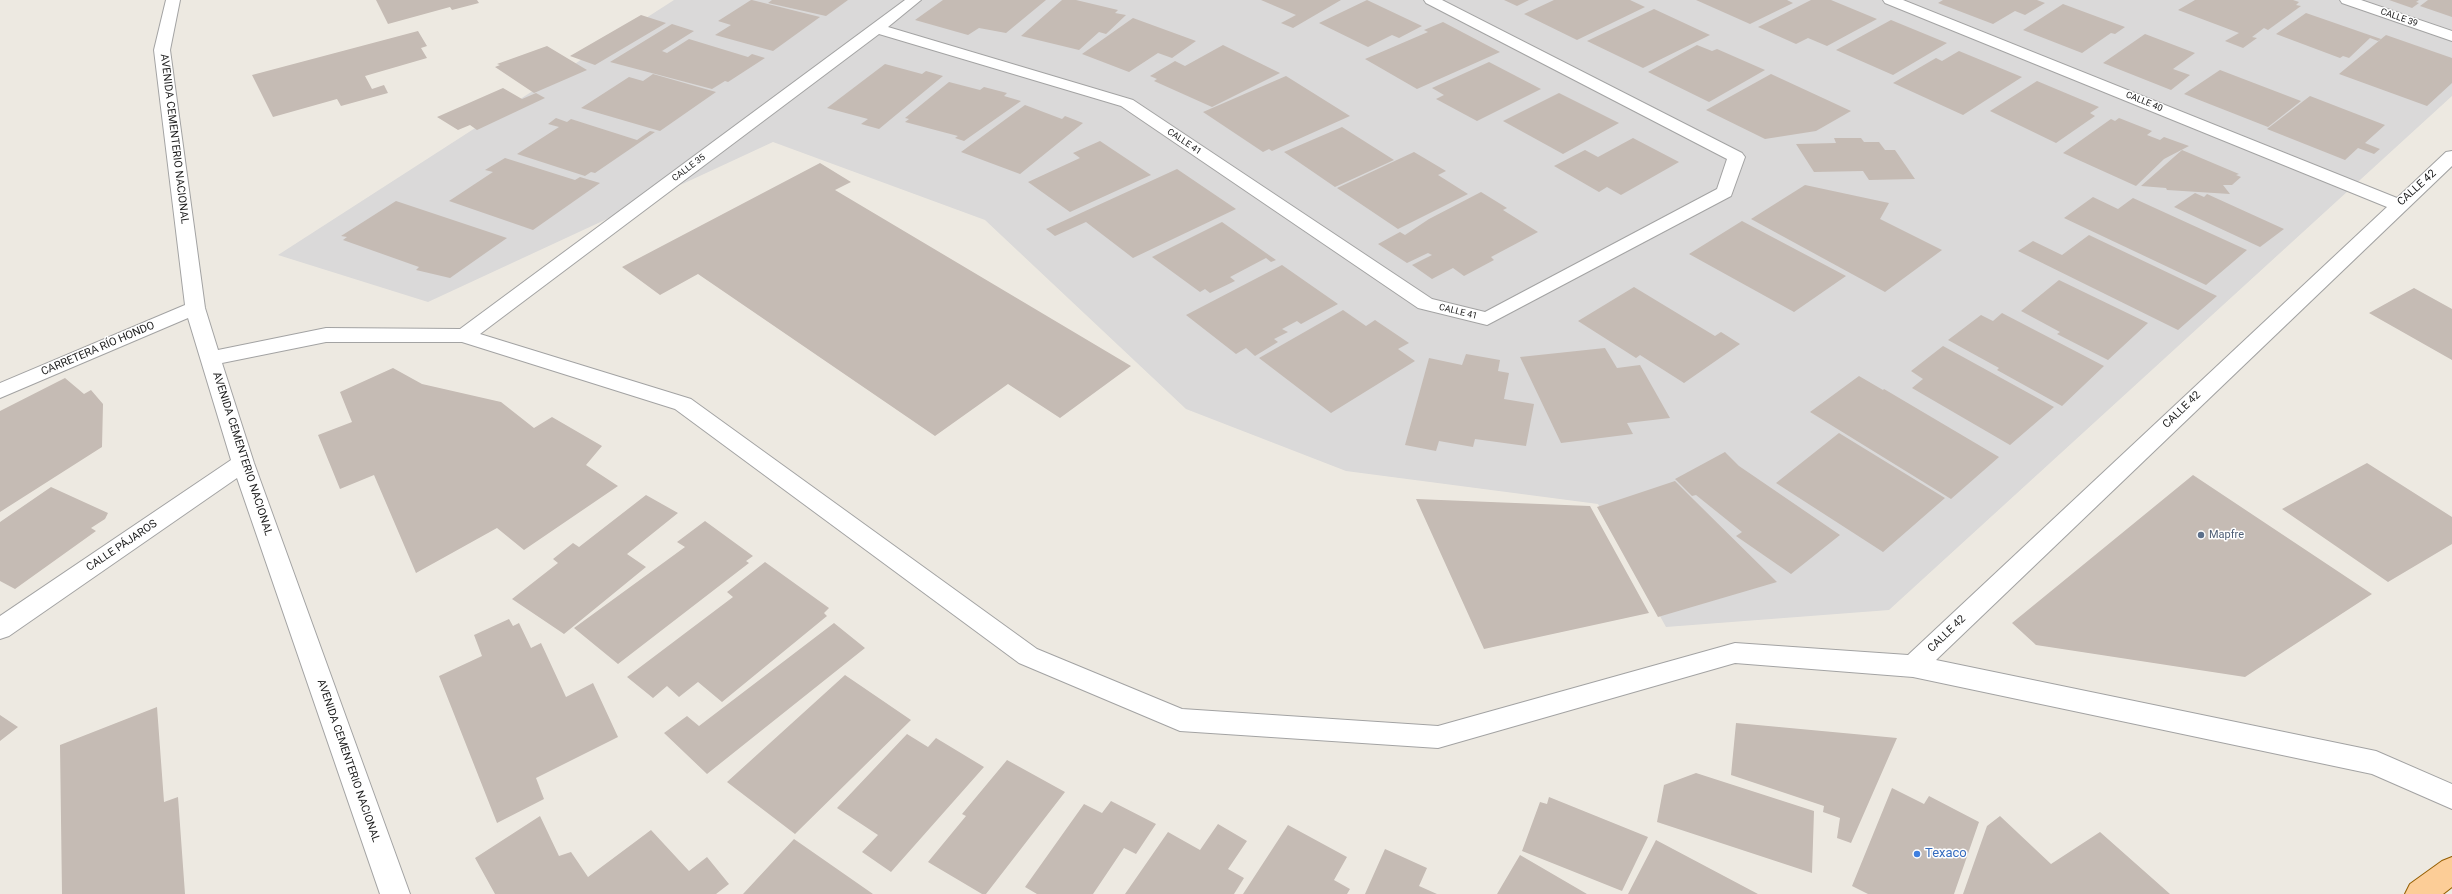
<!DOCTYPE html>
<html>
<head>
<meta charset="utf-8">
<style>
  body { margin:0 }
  canvas { display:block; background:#ede9e1 }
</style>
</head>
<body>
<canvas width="2452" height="894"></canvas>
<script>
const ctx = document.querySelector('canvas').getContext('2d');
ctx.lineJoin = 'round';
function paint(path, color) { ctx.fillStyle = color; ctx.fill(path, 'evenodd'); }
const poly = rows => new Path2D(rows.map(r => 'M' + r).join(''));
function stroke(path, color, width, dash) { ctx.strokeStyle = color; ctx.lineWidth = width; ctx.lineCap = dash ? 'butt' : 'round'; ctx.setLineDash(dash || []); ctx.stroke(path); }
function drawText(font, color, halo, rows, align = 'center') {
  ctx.font = font + ' Roboto,sans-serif'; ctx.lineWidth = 3; ctx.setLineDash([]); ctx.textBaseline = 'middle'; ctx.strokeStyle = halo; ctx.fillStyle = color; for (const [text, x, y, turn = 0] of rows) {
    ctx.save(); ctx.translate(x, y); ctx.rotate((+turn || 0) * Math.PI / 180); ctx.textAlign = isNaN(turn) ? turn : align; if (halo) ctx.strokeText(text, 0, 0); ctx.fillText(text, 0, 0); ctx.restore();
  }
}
const residential = poly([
  [674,0,2452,0,2452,96,1889,610,1666,627,1598,504,1346,471,1186,409,985,220,773,142,428,302,278,255]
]);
const building = poly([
  [376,0,477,0,479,3,452,10,450,7,388,24],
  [751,0,752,0,820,17,773,51,715,35,731,25,718,21],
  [772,0,848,0,826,16,768,3],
  [943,0,1046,0,1006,33,979,28,968,35,915,20],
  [1062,0,1076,0,1118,10,1115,13,1126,15,1106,34,1099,32,1079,50,1021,36],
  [1261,0,1341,0,1293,28,1281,23,1296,15],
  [1367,0,1422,26,1399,38,1392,35,1368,47,1319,23],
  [1504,0,1529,0,1517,6],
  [1554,0,1630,0,1645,7,1577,40,1524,14],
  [1696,0,1787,0,1793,3,1750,24],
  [1811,0,1831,0,1877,19,1827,46,1808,38,1796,44,1758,27],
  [1943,0,2037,0,2045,3,2025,15,2015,11,1993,24,1938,3],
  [2195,0,2293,0,2299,2,2296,5,2301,6,2268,30,2264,28,2252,37,2257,38,2243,48,2225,41,2239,33,2178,10],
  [2389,0,2419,0,2416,2,2419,3,2412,8],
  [2428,0,2452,0,2452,17,2420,6],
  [2063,4,2125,27,2115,34,2111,33,2082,53,2023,30],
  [1654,9,1710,35,1643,68,1587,41],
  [2306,13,2381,39,2378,41,2370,38,2349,58,2343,56,2340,58,2276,34],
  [641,15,666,23,595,65,570,56],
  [1133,18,1196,41,1172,58,1158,53,1129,72,1082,54],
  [1891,20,1947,43,1893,75,1836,50],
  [1443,22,1500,52,1417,89,1365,59,1428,32,1424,30],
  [672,24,694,31,662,51,667,53,689,39,748,57,752,54,765,58,728,82,725,81,712,89,610,62],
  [418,31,427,46,421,48,427,58,365,76,372,89,384,85,388,93,341,106,337,99,273,117,252,75],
  [2145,34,2195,53,2173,69,2190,75,2171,90,2103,63],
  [2386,35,2452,58,2452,83,2427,106,2339,74],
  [1223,45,1280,73,1212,107,1154,81,1157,79,1150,76,1175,61,1185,66],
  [1697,45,1712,51,1717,49,1765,70,1709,102,1648,72],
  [547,46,587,70,534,93,495,67,500,65,497,64],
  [1959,51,2022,77,1963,115,1893,83,1936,58,1942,61],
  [1489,62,1541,89,1477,121,1436,99,1444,95,1432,88],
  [885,64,922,74,926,71,943,76,879,129,861,124,868,119,827,108],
  [2220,70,2301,101,2268,127,2184,94],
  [653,74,716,92,660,131,581,108,629,77,643,81],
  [1771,74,1851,111,1816,131,1765,139,1706,110],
  [1286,76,1350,116,1272,151,1269,149,1263,152,1203,112],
  [2037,81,2099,107,2090,113,2095,116,2056,143,1990,111],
  [949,82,980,90,984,87,1007,93,1004,96,1021,101,964,141,955,138,958,136,905,122,909,119,905,118],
  [503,88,522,99,536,93,545,98,477,130,470,125,458,130,437,117],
  [1559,93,1619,123,1563,154,1503,121],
  [2310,96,2385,125,2365,143,2380,149,2374,154,2358,148,2345,160,2267,129],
  [1025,105,1062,119,1065,116,1083,123,1020,174,961,152],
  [556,118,567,122,571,119,637,140,650,131,655,132,595,173,591,172,585,176,517,154,559,127,548,124],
  [2119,118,2152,131,2147,135,2160,140,2164,137,2189,146,2164,159,2136,186,2063,153,2111,119,2115,121],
  [1342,127,1394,160,1335,187,1284,152],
  [1633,138,1679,162,1621,195,1607,187,1599,192,1554,166,1585,150,1598,157],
  [1834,138,1861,138,1864,142,1879,142,1885,150,1895,150,1915,179,1869,180,1863,171,1814,172,1796,144,1836,143],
  [1100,141,1151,175,1070,212,1028,182,1080,158,1073,153],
  [2182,150,2239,174,2236,175,2241,177,2232,185,2223,185,2230,194,2167,190,2166,188,2141,186],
  [1414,152,1446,171,1438,175,1468,194,1398,229,1337,188],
  [505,158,575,180,580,177,600,183,533,230,449,201,493,172,485,170],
  [820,163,851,182,835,190,1131,366,1060,418,1008,384,935,436,698,274,660,295,622,267],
  [1177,169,1236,209,1133,258,1086,222,1055,236,1046,229],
  [1805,185,1889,203,1880,219,1942,250,1885,292,1751,219],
  [1481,192,1507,208,1503,210,1538,232,1491,257,1494,260,1464,276,1453,268,1432,279,1412,265,1432,255,1428,253,1407,263,1378,244,1400,232,1405,235,1429,219],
  [2195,193,2204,197,2207,194,2284,229,2260,247,2174,207],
  [2093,197,2118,209,2133,198,2247,250,2206,285,2064,218],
  [396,201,507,238,450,278,416,270,419,267,343,240,347,237,341,236],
  [1742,221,1846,276,1794,312,1689,254],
  [1222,222,1276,260,1271,262,1266,258,1230,277,1235,281,1210,293,1205,289,1200,292,1152,257],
  [2089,235,2217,296,2178,330,2018,251,2033,241,2062,255],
  [1282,265,1338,304,1301,324,1297,321,1282,329,1288,332,1274,339,1278,342,1255,356,1246,348,1236,354,1186,315],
  [2059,280,2148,323,2108,360,2057,334,2060,332,2021,311],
  [1634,287,1715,336,1721,332,1740,344,1684,383,1640,355,1636,358,1578,321],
  [2414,288,2452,309,2452,360,2369,313],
  [1343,310,1366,326,1375,320,1409,343,1398,349,1415,361,1331,413,1259,358],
  [2002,313,2104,366,2062,406,1997,370,1999,368,1948,340,1981,315,1993,321],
  [1943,346,2054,407,2010,445,1912,388,1923,379,1911,371],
  [1605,348,1617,368,1640,365,1670,418,1627,423,1633,434,1561,443,1520,357],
  [1466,354,1500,360,1498,371,1509,373,1504,399,1534,404,1526,446,1475,439,1473,447,1439,441,1436,451,1405,445,1429,358,1462,365],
  [393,368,422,384,501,402,534,428,552,417,602,446,586,465,618,486,524,550,497,528,416,573,374,475,340,489,318,435,352,422,340,392],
  [1859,376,1883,390,1884,389,1999,457,1951,499,1810,412],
  [65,378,84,394,91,390,103,404,102,447,0,512,0,411],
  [1839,433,1945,498,1883,552,1776,483],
  [1725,452,1739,466,1840,535,1791,574,1736,536,1742,532,1696,495,1692,496,1675,479],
  [2367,463,2452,517,2452,544,2388,582,2282,509],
  [2193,475,2372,594,2245,677,2036,645,2012,623],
  [1675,481,1694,500,1777,582,1658,617,1597,507],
  [51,487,108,513,105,519,91,528,96,531,15,589,0,581,0,522],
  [646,495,678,513,627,554,646,567,564,634,512,599,558,563,553,559,573,543,579,547],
  [1416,499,1590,506,1649,613,1484,649],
  [705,521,753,556,746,561,749,563,618,664,574,628,685,547,677,542],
  [765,562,829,608,824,613,827,616,722,702,698,682,679,697,667,686,653,698,627,677,733,597,727,592],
  [509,619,513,626,519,623,531,648,541,643,566,697,593,683,618,737,536,778,544,799,497,823,439,676,482,656,474,635],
  [834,623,865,648,707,774,664,733,687,716,699,726],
  [845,675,911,720,795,834,727,782],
  [157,707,164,802,178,797,185,894,62,894,60,745],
  [0,715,18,727,0,741],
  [1736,723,1897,738,1851,843,1837,838,1840,818,1823,812,1824,806,1731,775],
  [907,734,928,747,936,738,984,767,891,872,862,852,878,835,837,808],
  [1007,760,1065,792,986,894,982,894,928,862,966,816,962,814],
  [1696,773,1814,811,1812,873,1657,822,1664,785],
  [1892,788,1924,804,1929,796,1979,822,1954,894,1868,894,1852,886],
  [1549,797,1648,837,1622,891,1522,851,1540,802,1547,804],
  [1111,801,1156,824,1136,854,1124,848,1093,894,1037,894,1025,887,1084,804,1102,813],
  [540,816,559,856,571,852,588,877,651,830,689,871,707,857,729,884,716,894,495,894,475,858],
  [2000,816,2051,864,2100,832,2170,894,1963,894,1987,826],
  [1218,824,1247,841,1228,869,1244,878,1234,894,1125,894,1168,832,1200,850],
  [1288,825,1347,857,1334,880,1350,889,1347,894,1243,894],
  [794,839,873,894,743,894],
  [1656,840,1758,894,1628,894],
  [1385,849,1427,868,1419,886,1437,894,1365,894],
  [1520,855,1587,894,1497,894]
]);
const minor = poly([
  [166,0,180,0,170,50,205,308,218,350,326,328,460,329,905,0,921,0,888,27,1133,100,1432,299,1485,312,1717,189,1727,159,1426,3,1424,0,1442,0,1742,153,1745,157,1731,196,1487,325,1418,308,1121,106,879,34,480,334,691,399,1037,649,1182,709,1438,726,1735,643,1908,655,2387,207,1885,3,1883,0,1903,0,2397,198,2446,152,2452,151,2452,166,1936,660,2376,751,2452,784,2452,809,2372,774,1913,677,1735,663,1438,748,1180,731,1019,663,675,409,462,342,326,342,222,363,254,463,410,894,380,894,237,478,9,636,0,639,0,616,231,460,188,318,0,398,0,383,185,305,154,50,166,0],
  [2340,0,2361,0,2452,31,2452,41,2342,3,2340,0]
]);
const major = poly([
  [2452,857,2452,887,2443,894,2405,894,2410,884,2442,861,2452,857]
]);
const markers = [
  [2201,535,4,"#5c6f8a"],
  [1917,854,4,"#3f7fe0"]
];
const farStreetnames = [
  ["CALLE 39",2399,18,19],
  ["CALLE 40",2144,102,22],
  ["CALLE 41",1184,142,34],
  ["CALLE 35",689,168,-37],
  ["CALLE 41",1458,312,14]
];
const streetNames = [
  ["AVENIDA CEMENTERIO NACIONAL",174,139,83],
  ["CALLE 42",2417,188,-42],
  ["CARRETERA RÍO HONDO",98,349,-23],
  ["CALLE 42",2182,410,-44],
  ["AVENIDA CEMENTERIO NACIONAL",242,454,72],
  ["CALLE PÁJAROS",122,546,-34],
  ["CALLE 42",1947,634,-44],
  ["AVENIDA CEMENTERIO NACIONAL",348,761,71]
];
const serviceNames = [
  ["Mapfre",2209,535]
];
const nearShopnames = [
  ["Texaco",1925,854]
];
paint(residential, '#dad9d9');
paint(building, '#c5bbb4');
stroke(minor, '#a3a3a3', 2);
stroke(major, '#935d00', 2);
paint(minor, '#fff');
paint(major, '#fccd97');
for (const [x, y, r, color] of markers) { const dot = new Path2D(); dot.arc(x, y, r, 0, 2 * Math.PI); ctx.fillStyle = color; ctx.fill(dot); stroke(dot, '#fff', 1.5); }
drawText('9px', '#1c1c1c', '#fff', farStreetnames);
drawText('11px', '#1c1c1c', '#fff', streetNames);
drawText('11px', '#4e5e75', '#fff', serviceNames, 'left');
drawText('13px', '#366cbe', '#fff', nearShopnames, 'left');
</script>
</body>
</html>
